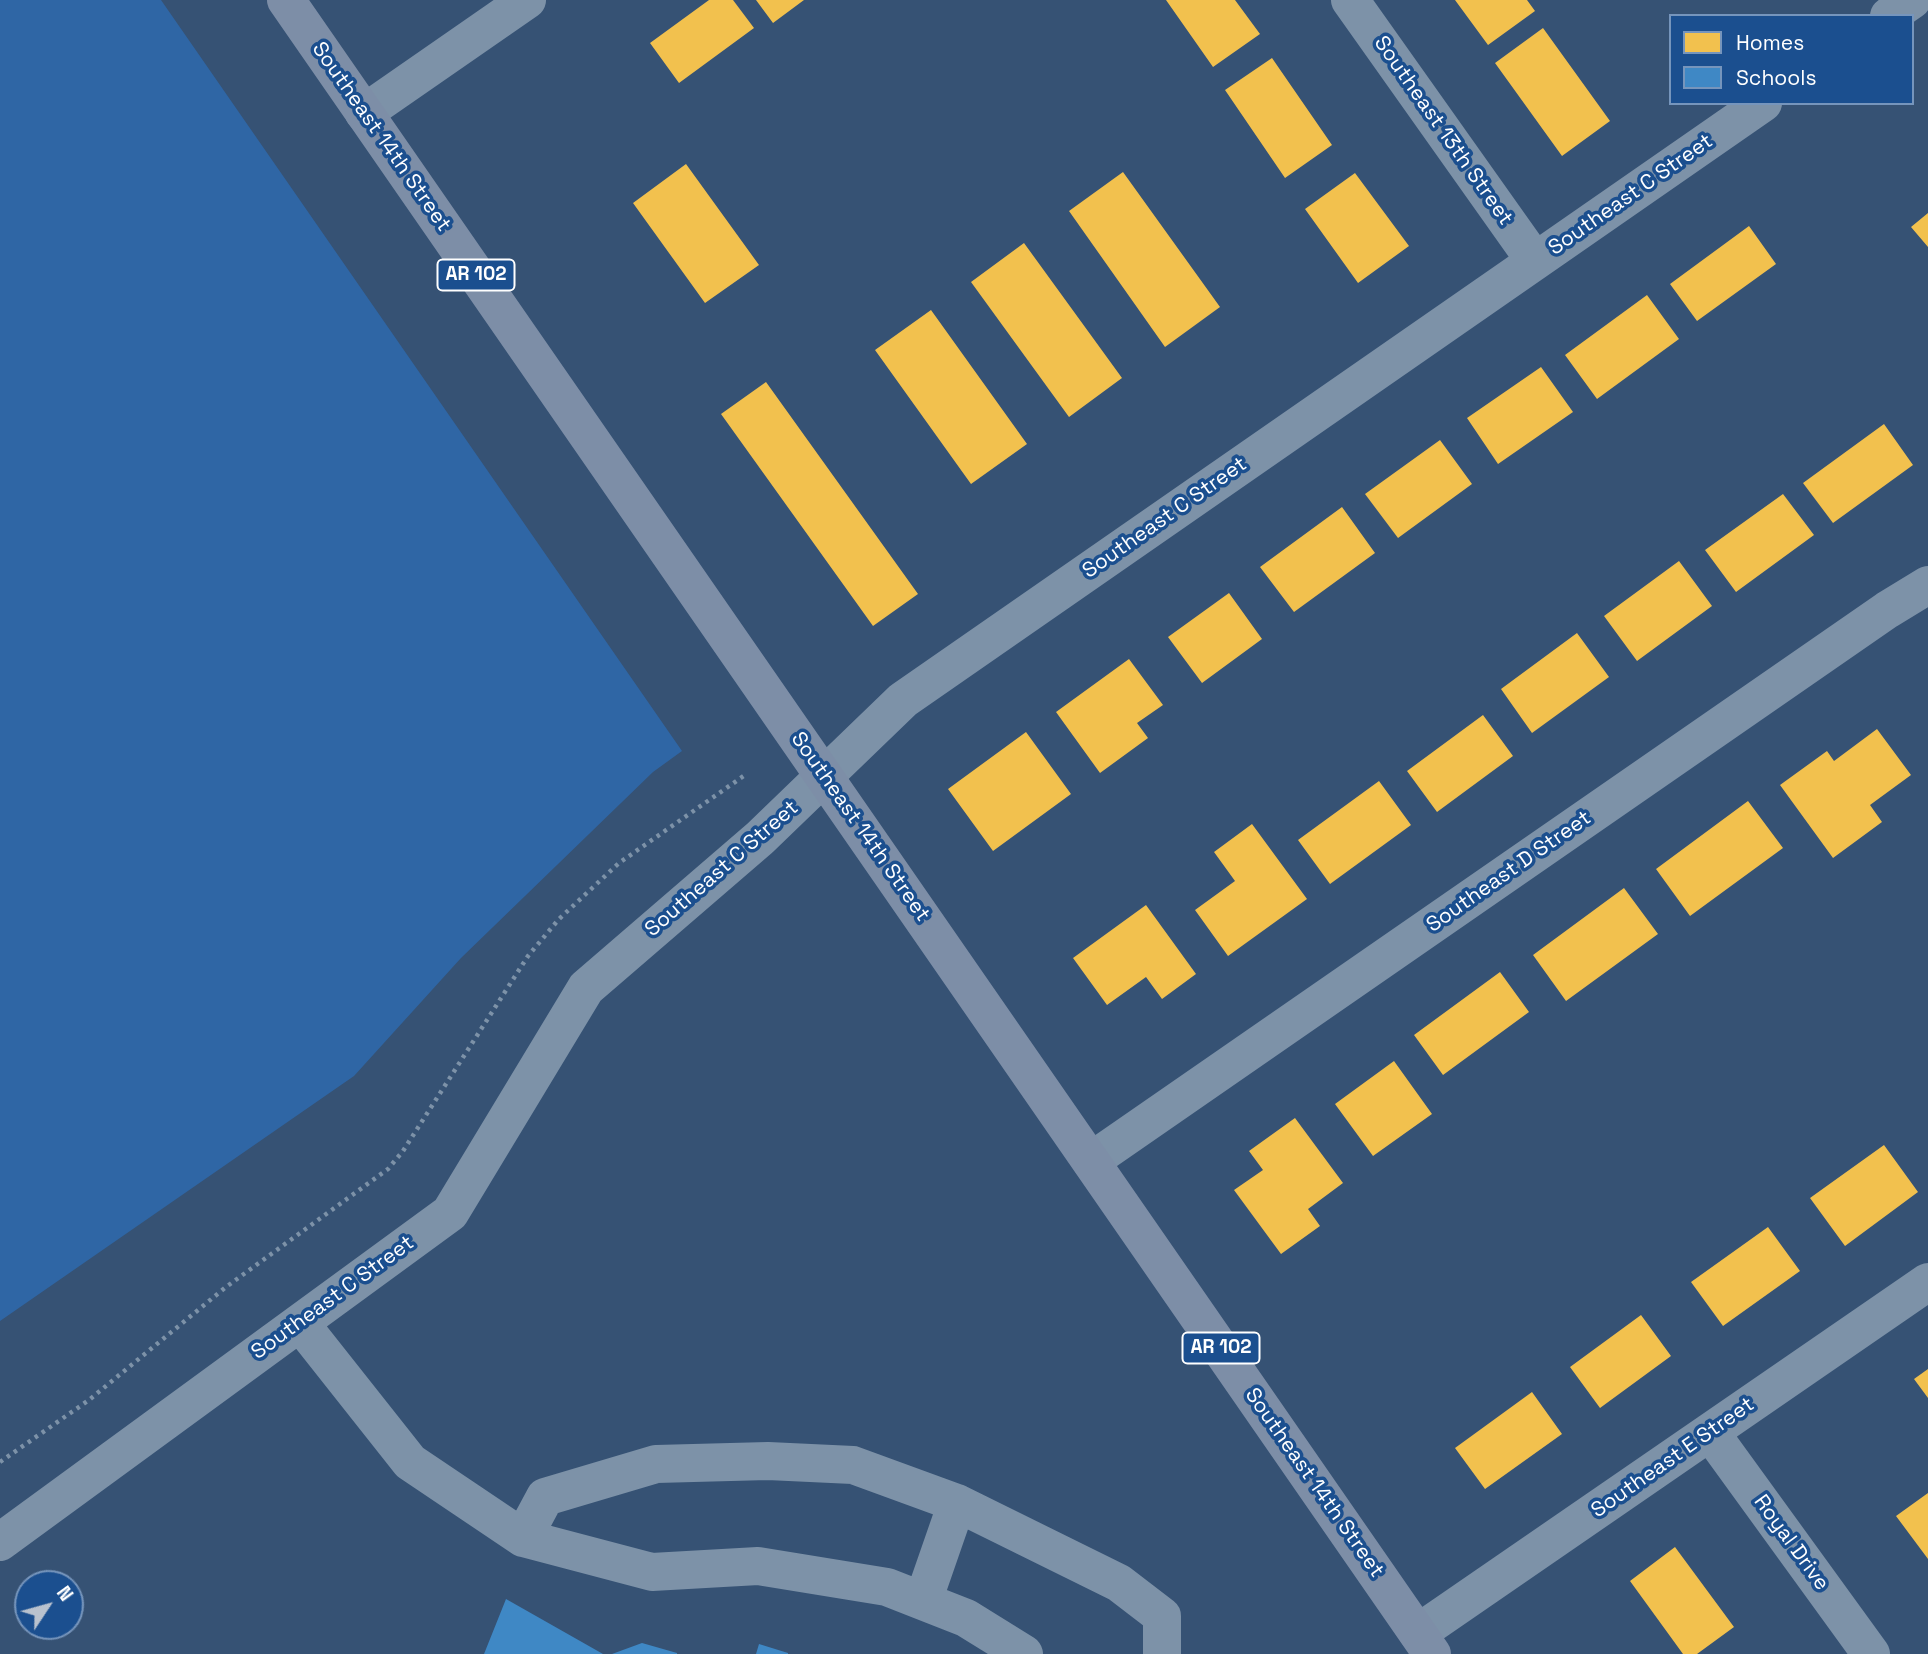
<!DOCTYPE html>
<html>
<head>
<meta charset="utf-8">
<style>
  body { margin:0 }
  #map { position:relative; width:1928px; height:1654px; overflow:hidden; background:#365274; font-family:"Space Grotesk",sans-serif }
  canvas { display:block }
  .legend { position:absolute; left:1669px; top:14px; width:245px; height:91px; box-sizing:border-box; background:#1b4f8f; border:2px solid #7695bc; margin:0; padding:9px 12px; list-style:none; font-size:21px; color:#fff }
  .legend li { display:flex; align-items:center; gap:14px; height:35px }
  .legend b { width:35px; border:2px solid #7695bc }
  .north { position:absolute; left:14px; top:1570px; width:70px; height:70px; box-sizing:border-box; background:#1b4f8f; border:2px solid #7695bc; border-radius:50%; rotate:54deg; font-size:19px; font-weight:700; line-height:28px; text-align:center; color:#fff }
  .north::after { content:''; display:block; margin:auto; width:24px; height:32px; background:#b9c2ce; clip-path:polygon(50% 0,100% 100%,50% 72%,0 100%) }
</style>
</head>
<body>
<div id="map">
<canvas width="1928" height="1654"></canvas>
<ul class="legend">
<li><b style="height:19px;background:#f2c14e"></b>Homes</li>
<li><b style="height:19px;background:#3f88c5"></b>Schools</li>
</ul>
<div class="north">N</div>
</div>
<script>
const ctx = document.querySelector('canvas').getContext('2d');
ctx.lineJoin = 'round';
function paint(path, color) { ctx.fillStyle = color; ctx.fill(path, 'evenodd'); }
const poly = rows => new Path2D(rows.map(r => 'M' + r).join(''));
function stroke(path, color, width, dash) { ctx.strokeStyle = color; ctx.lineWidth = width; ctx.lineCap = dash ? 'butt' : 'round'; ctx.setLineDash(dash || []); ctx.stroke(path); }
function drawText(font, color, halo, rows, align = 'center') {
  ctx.font = font + ' "Space Grotesk",sans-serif'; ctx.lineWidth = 7; ctx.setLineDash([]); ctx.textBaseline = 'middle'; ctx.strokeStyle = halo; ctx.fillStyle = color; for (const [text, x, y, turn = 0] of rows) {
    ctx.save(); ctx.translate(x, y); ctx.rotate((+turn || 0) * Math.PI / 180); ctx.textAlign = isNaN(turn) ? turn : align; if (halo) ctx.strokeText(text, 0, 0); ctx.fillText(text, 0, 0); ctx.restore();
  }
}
const green = poly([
  [0,0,161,0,682,751,653,772,461,958,354,1076,0,1321]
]);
const homes = poly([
  [709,0,733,0,754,28,679,83,650,43],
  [756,0,804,0,773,23],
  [1166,0,1235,0,1260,34,1213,67],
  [1455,0,1527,0,1535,11,1488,45],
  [1543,28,1610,121,1562,156,1495,63],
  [1272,58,1332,145,1285,178,1225,90],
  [686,164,759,265,705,303,633,203],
  [1123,172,1220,307,1165,347,1069,211],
  [1355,173,1409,246,1358,283,1305,209],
  [1928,213,1928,247,1911,227],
  [1749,226,1776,264,1697,321,1670,284],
  [1024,243,1122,378,1069,417,971,282],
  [1647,295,1679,339,1597,399,1565,355],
  [931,310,1027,444,971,484,875,350],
  [1541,367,1573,412,1498,464,1467,418],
  [766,382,918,594,873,626,721,414],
  [1884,424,1913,465,1833,523,1803,483],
  [1440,440,1472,484,1398,538,1365,494],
  [1783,494,1814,535,1736,592,1705,550],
  [1342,507,1375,553,1294,612,1260,567],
  [1679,561,1712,606,1637,661,1604,616],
  [1229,593,1262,639,1202,683,1168,637],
  [1577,633,1609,677,1532,733,1501,689],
  [1129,659,1163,705,1137,723,1148,738,1100,773,1056,712],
  [1483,715,1513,756,1437,812,1407,771],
  [1877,729,1911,775,1870,805,1882,822,1833,858,1780,785,1827,751,1834,761],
  [1026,732,1071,794,993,851,948,789],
  [1379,781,1411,825,1330,884,1298,840],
  [1748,801,1783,848,1690,916,1656,869],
  [1252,824,1307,899,1228,956,1195,910,1235,881,1214,852],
  [1624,888,1658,934,1566,1001,1533,955],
  [1146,905,1196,974,1162,999,1146,977,1107,1005,1073,958],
  [1500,972,1529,1012,1443,1075,1414,1035],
  [1394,1061,1432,1114,1373,1156,1335,1104],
  [1295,1118,1343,1183,1308,1209,1320,1226,1281,1254,1234,1190,1263,1170,1249,1151],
  [1884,1145,1918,1192,1845,1246,1810,1198],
  [1768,1227,1800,1271,1723,1326,1691,1282],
  [1641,1315,1671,1356,1600,1408,1570,1367],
  [1928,1369,1928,1398,1914,1379],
  [1532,1392,1562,1434,1485,1489,1455,1448],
  [1928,1493,1928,1559,1896,1516],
  [1675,1547,1734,1627,1697,1654,1683,1654,1630,1581]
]);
const schools = poly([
  [506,1599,603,1654,484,1654],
  [642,1643,677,1653,677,1654,612,1654],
  [759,1644,788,1653,788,1654,756,1654]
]);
const path = poly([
  [0,1462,89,1400,226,1287,388,1169,403,1151,528,956,559,919,619,863,745,775]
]);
const minor = poly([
  [1350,0,1535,261],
  [1889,16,1912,0],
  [364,113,527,0],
  [1091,1161,1887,610,1928,585],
  [300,1323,410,1462,523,1538,652,1572,758,1566,887,1587,966,1618,1024,1654],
  [1710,1432,1871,1654],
  [523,1538,545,1497,656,1464,768,1461,853,1465,957,1503,1119,1583,1162,1616,1162,1654],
  [0,1542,450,1213,586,988,760,838,903,700,1763,103],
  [923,1601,957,1503],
  [1418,1633,1928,1282]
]);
const major = poly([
  [286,0,1432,1654]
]);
const shields = [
  [476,275,77],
  [1221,1348,77]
];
const shieldNames = [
  ["AR 102",476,275],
  ["AR 102",1221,1348]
];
const streetNames = [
  ["Southeast 13th Street",1443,131,55],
  ["Southeast 14th Street",381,137,55],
  ["Southeast C Street",1631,195,-35],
  ["Southeast C Street",1165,518,-35],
  ["Southeast 14th Street",860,827,55],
  ["Southeast C Street",722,869,-41],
  ["Southeast D Street",1509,872,-35],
  ["Southeast C Street",333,1298,-36],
  ["Southeast E Street",1673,1458,-35],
  ["Southeast 14th Street",1314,1483,55],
  ["Royal Drive",1791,1543,54]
];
paint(green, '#2f66a5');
paint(homes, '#f2c14e');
paint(schools, '#3f88c5');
stroke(path, '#7d92a8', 4.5, [3.5, 5]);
stroke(minor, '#7d92a8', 38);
stroke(major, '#7d8ea7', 38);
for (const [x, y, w] of shields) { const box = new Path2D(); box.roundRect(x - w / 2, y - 15.5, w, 31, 5); ctx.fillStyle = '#1b4f8f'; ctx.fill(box); stroke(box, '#fff', 2); }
drawText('bold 19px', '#fff', null, shieldNames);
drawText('21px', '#fff', '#1b4f8f', streetNames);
</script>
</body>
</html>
